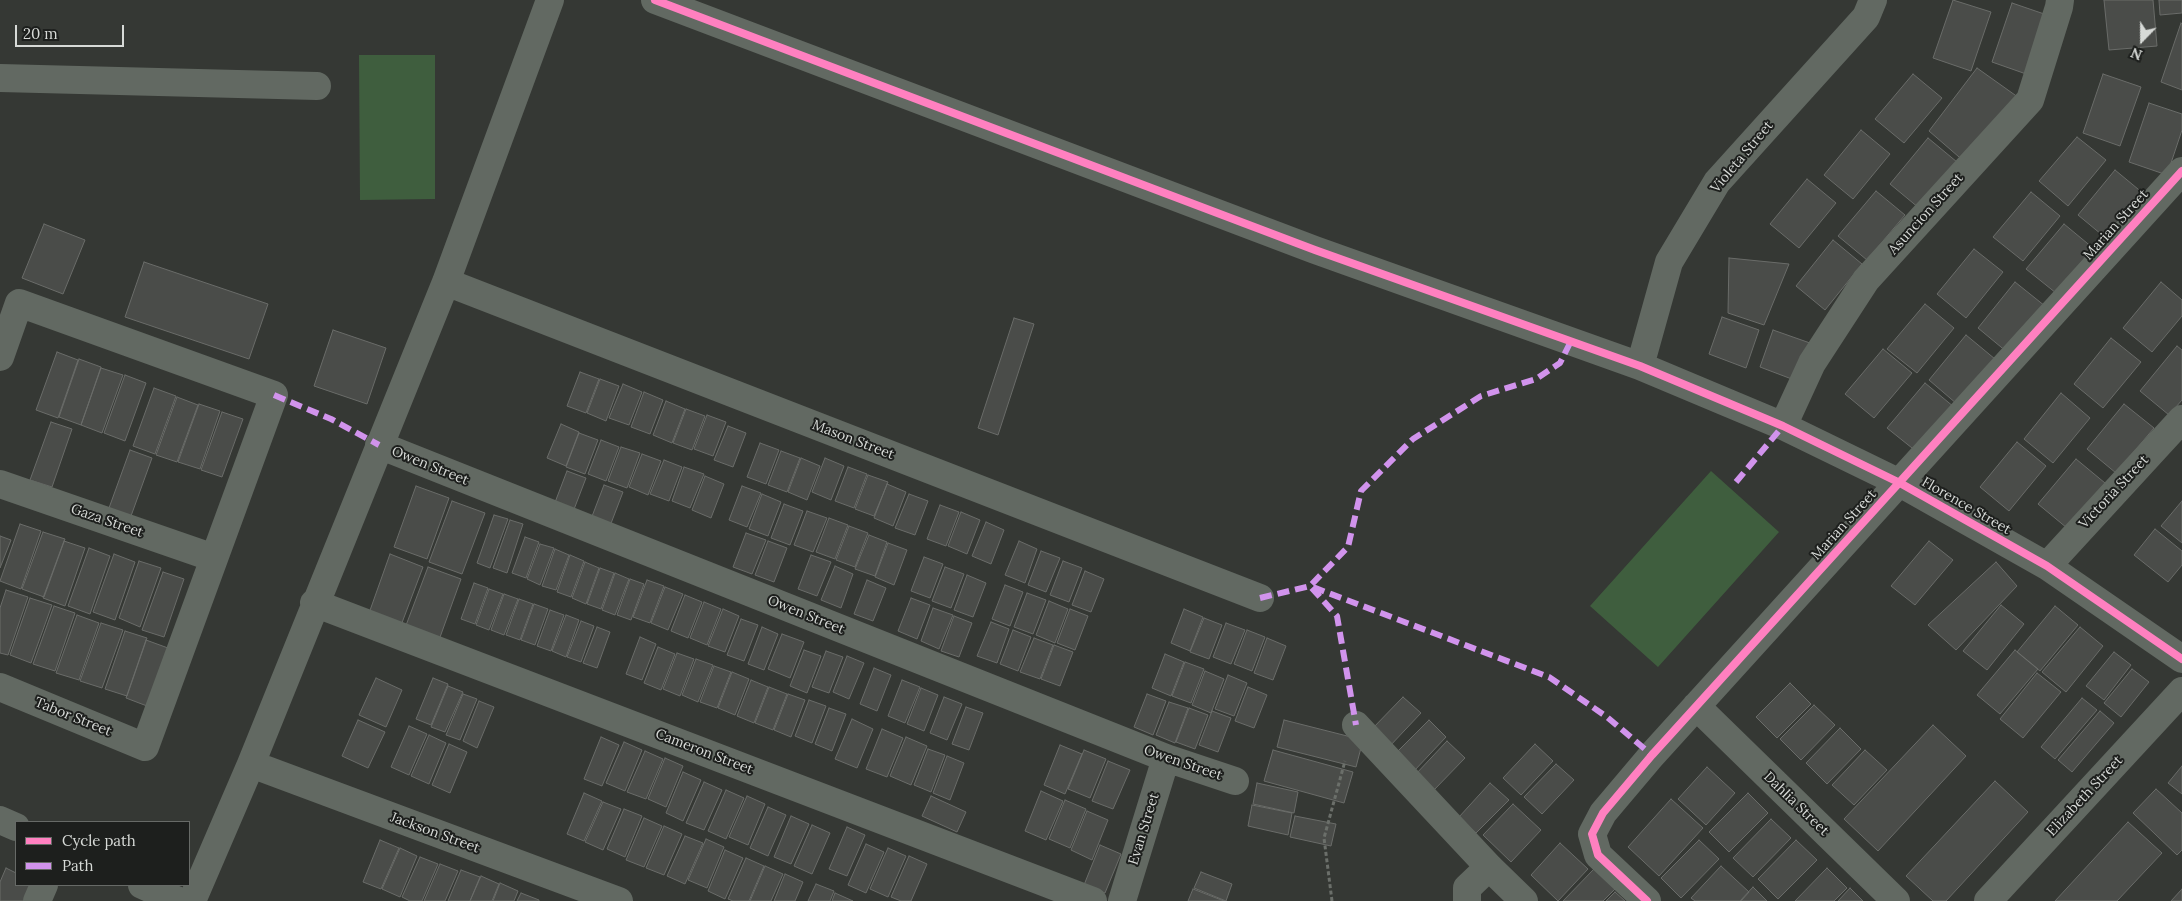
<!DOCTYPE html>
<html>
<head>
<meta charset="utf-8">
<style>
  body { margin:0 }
  #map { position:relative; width:2182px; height:901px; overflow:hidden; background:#353834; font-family:Lora,serif }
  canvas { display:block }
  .legend { position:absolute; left:15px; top:821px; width:175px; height:65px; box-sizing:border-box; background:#1d1f1d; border:1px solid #676a67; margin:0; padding:6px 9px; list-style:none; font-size:15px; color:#d7dad7 }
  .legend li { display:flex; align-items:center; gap:10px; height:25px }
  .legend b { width:25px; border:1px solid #676a67 }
  .north { position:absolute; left:2117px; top:15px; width:50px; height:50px; -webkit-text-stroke:4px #1d1f1d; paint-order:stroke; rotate:202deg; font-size:14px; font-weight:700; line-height:20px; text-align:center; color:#d7dad7 }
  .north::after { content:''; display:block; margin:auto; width:18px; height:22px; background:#d7dad7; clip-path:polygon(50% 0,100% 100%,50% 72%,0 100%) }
  .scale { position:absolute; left:15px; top:25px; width:109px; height:22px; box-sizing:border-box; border:2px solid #d7dad7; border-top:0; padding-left:6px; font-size:15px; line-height:18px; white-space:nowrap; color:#d7dad7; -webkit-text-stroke:4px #1d1f1d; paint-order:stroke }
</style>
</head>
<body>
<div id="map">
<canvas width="2182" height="901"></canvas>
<ul class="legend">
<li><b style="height:6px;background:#ff80c0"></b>Cycle path</li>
<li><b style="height:6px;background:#d193ec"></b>Path</li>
</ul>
<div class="north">N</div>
<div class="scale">20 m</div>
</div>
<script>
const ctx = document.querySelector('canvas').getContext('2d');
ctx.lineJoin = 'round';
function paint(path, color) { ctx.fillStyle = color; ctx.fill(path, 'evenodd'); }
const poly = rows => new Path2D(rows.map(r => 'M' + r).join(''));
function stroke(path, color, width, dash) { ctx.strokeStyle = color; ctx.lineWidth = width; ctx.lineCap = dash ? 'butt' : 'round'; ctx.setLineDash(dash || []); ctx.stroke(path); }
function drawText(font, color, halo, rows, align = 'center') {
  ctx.font = font + ' Lora,serif'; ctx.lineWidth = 4; ctx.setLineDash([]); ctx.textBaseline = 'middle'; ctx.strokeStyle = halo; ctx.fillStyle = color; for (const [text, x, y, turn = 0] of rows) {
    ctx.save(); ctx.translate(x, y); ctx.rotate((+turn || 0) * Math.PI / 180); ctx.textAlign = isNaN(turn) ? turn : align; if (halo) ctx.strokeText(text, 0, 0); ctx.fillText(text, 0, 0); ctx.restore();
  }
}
const green = poly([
  [359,55,435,55,435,199,360,200],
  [1711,471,1779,532,1658,667,1590,606]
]);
const building = poly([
  [1953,0,1991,12,1971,71,1933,58,1953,0],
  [2104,0,2153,0,2157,46,2109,50,2104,0],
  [2159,0,2182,0,2182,13,2160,15,2159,0],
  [2012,3,2050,16,2029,75,1992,62,2012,3],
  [2181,23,2182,24,2182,90,2161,82,2181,23],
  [1977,68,2022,100,1966,163,1929,131,1977,68],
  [1913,74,1942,98,1904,143,1875,119,1913,74],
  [2103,74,2141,87,2120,146,2083,133,2103,74],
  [2149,103,2182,114,2182,130,2167,175,2129,162,2149,103],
  [1861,130,1890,154,1853,199,1824,175,1861,130],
  [2077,137,2106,160,2068,206,2039,181,2077,137],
  [1928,138,1957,162,1919,208,1890,184,1928,138],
  [2115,170,2144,194,2107,239,2078,215,2115,170],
  [1807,179,1836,203,1799,248,1770,224,1807,179],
  [1876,191,1905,215,1867,260,1838,236,1876,191],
  [2031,192,2060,216,2023,261,1993,237,2031,192],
  [44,224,85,240,63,294,22,278,44,224],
  [2064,224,2093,248,2056,293,2026,269,2064,224],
  [1833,240,1862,264,1825,310,1796,286,1833,240],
  [1974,249,2003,272,1966,318,1937,294,1974,249],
  [1729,258,1789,264,1764,325,1728,313,1729,258],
  [144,262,268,304,249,359,125,317,144,262],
  [2015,282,2045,306,2007,352,1978,328,2015,282],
  [2161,282,2182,300,2182,316,2152,352,2123,328,2161,282],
  [1925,304,1954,328,1917,373,1887,349,1925,304],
  [1722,317,1759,330,1746,368,1709,354,1722,317],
  [1014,318,1034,324,998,435,978,428,1014,318],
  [333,330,386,348,367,404,314,386,333,330],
  [1773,330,1810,343,1797,381,1760,367,1773,330],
  [1966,335,1995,359,1957,404,1929,380,1966,335],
  [2111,338,2141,362,2103,408,2074,384,2111,338],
  [2177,346,2182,350,2182,400,2169,415,2140,391,2177,346],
  [1883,349,1912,373,1874,418,1845,394,1883,349],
  [57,352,78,360,58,418,36,410,57,352],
  [79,359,101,367,81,425,59,417,79,359],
  [101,368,123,375,102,433,81,425,101,368],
  [580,372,599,379,586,413,567,406,580,372],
  [125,375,146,383,125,441,104,433,125,375],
  [600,379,619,386,606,421,587,413,600,379],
  [1925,383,1954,407,1917,452,1887,428,1925,383],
  [623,384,642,392,629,425,609,418,623,384],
  [154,388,176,396,155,454,133,446,154,388],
  [644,392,663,400,650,434,631,427,644,392],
  [2061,393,2090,418,2053,463,2024,439,2061,393],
  [177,397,198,405,177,462,156,455,177,397],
  [666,401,685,409,672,443,653,435,666,401],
  [199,404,220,411,200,469,178,462,199,404],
  [2124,404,2154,428,2116,473,2087,449,2124,404],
  [686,409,705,416,692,450,673,443,686,409],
  [222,412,243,419,222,477,201,470,222,412],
  [707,415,726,422,713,456,694,449,707,415],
  [51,422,72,429,52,487,30,480,51,422],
  [561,424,579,432,566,466,547,458,561,424],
  [728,426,746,433,733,467,714,460,728,426],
  [579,433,598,440,585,474,566,467,579,433],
  [601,440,619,447,606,481,588,474,601,440],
  [2017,442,2046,466,2009,511,1980,487,2017,442],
  [760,443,779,450,766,484,747,477,760,443],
  [621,447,640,453,627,488,608,481,621,447],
  [130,450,152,458,131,516,109,508,130,450],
  [781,451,800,458,787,492,768,485,781,451],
  [642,454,661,461,648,495,629,487,642,454],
  [801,458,820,466,807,500,788,492,801,458],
  [825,458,844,466,831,500,812,492,825,458],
  [2076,459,2105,483,2067,528,2038,504,2076,459],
  [664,460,682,467,669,501,650,494,664,460],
  [684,467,704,474,690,508,672,501,684,467],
  [848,467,867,474,854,508,835,501,848,467],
  [567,471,586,478,573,512,554,505,567,471],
  [868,475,888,482,874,516,855,509,868,475],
  [705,476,724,484,711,518,692,510,705,476],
  [887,484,906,492,893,526,874,518,887,484],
  [604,485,623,492,610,526,591,519,604,485],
  [416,486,449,498,427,559,394,547,416,486],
  [742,486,761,493,747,527,729,520,742,486],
  [762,494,781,502,768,536,749,529,762,494],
  [909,494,928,501,915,535,895,528,909,494],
  [452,501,485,513,462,574,429,562,452,501],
  [2182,501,2182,543,2161,526,2182,501],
  [784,504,803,511,790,545,771,538,784,504],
  [940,505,959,512,946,546,927,539,940,505],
  [807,511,827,518,813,552,794,545,807,511],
  [961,512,980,520,967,554,948,546,961,512],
  [494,515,508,519,490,568,477,563,494,515],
  [829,518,848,525,835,559,816,552,829,518],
  [510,520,523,524,507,573,493,568,510,520],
  [986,522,1004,530,991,564,972,556,986,522],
  [20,524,41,531,21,589,0,581,20,524],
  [849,526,868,533,855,567,836,560,849,526],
  [2155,529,2182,551,2182,565,2168,582,2134,555,2155,529],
  [43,532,65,539,44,597,22,589,43,532],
  [746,533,766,540,752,574,733,567,746,533],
  [869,535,887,542,875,576,855,569,869,535],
  [0,536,11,540,0,568,0,536],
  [525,537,539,542,526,578,512,573,525,537],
  [64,541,85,548,65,606,43,598,64,541],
  [768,541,787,548,774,582,755,575,768,541],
  [1019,541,1037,549,1025,583,1005,575,1019,541],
  [1929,541,1953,560,1915,605,1891,586,1929,541],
  [888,543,907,550,894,585,875,577,888,543],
  [540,544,554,548,540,585,527,579,540,544],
  [89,548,110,556,90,614,68,606,89,548],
  [555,549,569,555,556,590,542,586,555,549],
  [1041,551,1060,558,1046,592,1028,585,1041,551],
  [114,554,135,562,115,620,93,612,114,554],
  [390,554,423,567,400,628,368,616,390,554],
  [570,555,584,561,571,597,557,592,570,555],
  [811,555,831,562,817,596,798,589,811,555],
  [924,557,943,564,930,598,911,591,924,557],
  [139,561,161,568,140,627,119,618,139,561],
  [1063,561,1082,568,1069,602,1050,595,1063,561],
  [585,562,599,568,586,604,572,598,585,562],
  [1996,562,2017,586,1956,650,1928,625,1996,562],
  [835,566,853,574,841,608,821,600,835,566],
  [428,567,461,579,439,640,405,628,428,567],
  [945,567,964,574,951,608,932,601,945,567],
  [600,568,614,573,601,609,587,604,600,568],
  [1085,571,1104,579,1091,612,1072,605,1085,571],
  [163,572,184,579,164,637,142,630,163,572],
  [615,573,629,579,615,615,602,610,615,573],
  [967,575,986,583,973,617,954,610,967,575],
  [630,579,644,584,631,620,617,615,630,579],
  [647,580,664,586,650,623,633,617,647,580],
  [867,580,886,588,873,621,854,614,867,580],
  [474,583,488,588,475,624,461,619,474,583],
  [1005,585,1023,592,1010,626,992,619,1005,585],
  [665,587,683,594,668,630,651,623,665,587],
  [489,589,503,594,489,630,476,625,489,589],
  [6,590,28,597,8,655,0,653,0,608,6,590],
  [1027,593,1046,600,1033,634,1014,627,1027,593],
  [504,594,518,599,504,635,491,630,504,594],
  [685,595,702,602,688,638,671,631,685,595],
  [30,598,52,605,31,663,10,655,30,598],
  [911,598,930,605,917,639,898,631,911,598],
  [519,599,533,604,520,640,506,635,519,599],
  [1049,601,1068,609,1055,643,1036,635,1049,601],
  [704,602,721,609,707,645,690,638,704,602],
  [534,604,548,609,535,645,521,640,534,604],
  [2001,605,2024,624,1987,670,1963,651,2001,605],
  [54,606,75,613,55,671,33,664,54,606],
  [2055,606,2078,625,2040,671,2017,652,2055,606],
  [933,608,953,615,939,649,921,641,933,608],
  [723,609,739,616,725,652,708,646,723,609],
  [1070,609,1088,616,1075,650,1057,643,1070,609],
  [1184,609,1203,617,1190,651,1171,643,1184,609],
  [550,610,564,615,551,651,537,646,550,610],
  [77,615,99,623,79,680,56,673,77,615],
  [566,615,579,620,566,657,552,651,566,615],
  [954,616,972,623,959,657,941,651,954,616],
  [1204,618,1222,625,1209,659,1190,652,1204,618],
  [741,619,758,625,744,661,727,655,741,619],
  [581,621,594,626,581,662,567,657,581,621],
  [991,622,1009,629,997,663,977,656,991,622],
  [101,623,123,630,102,688,80,681,101,623],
  [1226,623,1245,630,1231,664,1213,657,1226,623],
  [597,627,610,632,597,668,583,663,597,627],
  [762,627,778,634,764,670,748,664,762,627],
  [2080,627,2103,646,2066,692,2042,672,2080,627],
  [1013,630,1031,637,1018,671,1000,664,1013,630],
  [1247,630,1265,637,1252,671,1234,664,1247,630],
  [125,631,147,638,127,696,105,689,125,631],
  [782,634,804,642,790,678,768,669,782,634],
  [640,637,656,644,642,680,626,674,640,637],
  [1034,638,1053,645,1040,679,1020,672,1034,638],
  [1267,638,1286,646,1273,680,1254,673,1267,638],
  [146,640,168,648,147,706,126,698,146,640],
  [1054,645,1073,652,1060,686,1041,679,1054,645],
  [658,647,675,654,661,690,644,683,658,647],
  [804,650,821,656,807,693,790,686,804,650],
  [2015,650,2038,669,2000,714,1977,695,2015,650],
  [826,651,843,657,829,693,812,687,826,651],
  [2114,652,2131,665,2104,700,2086,686,2114,652],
  [677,653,694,659,680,696,663,689,677,653],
  [1165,654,1184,662,1171,696,1152,688,1165,654],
  [847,656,864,663,849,699,833,692,847,656],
  [696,659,713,665,698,702,682,695,696,659],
  [1185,662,1204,669,1191,703,1172,696,1185,662],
  [714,666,731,672,717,708,700,702,714,666],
  [874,668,891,675,877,711,860,704,874,668],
  [2132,669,2149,682,2121,717,2104,703,2132,669],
  [1205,671,1224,679,1211,713,1192,705,1205,671],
  [732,672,749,679,735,715,718,708,732,672],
  [2037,673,2061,692,2023,738,2000,719,2037,673],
  [1228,675,1247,683,1234,716,1215,709,1228,675],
  [376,678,402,690,386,727,359,715,376,678],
  [433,678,448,684,431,725,416,719,433,678],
  [751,680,768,687,754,723,737,716,751,680],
  [902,680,920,687,905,723,888,716,902,680],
  [1790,683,1811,704,1777,738,1756,717,1790,683],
  [448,686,463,692,445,732,431,727,448,686],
  [769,687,787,694,773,730,755,723,769,687],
  [1248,687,1267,695,1254,728,1235,721,1248,687],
  [921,688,938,695,924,731,907,724,921,688],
  [463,694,477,699,460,740,446,735,463,694],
  [788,694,805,700,791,737,774,730,788,694],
  [1147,694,1166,701,1153,735,1134,727,1147,694],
  [944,697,962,704,947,740,930,733,944,697],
  [1403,697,1421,713,1389,747,1371,730,1403,697],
  [2082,698,2097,710,2055,759,2041,747,2082,698],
  [809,700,826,706,812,743,795,736,809,700],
  [479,701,494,707,477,748,463,741,479,701],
  [1169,702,1188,708,1175,743,1156,735,1169,702],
  [1814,705,1835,725,1801,760,1780,739,1814,705],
  [966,707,983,713,969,750,952,744,966,707],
  [829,708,846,714,832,751,815,744,829,708],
  [1189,708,1208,715,1195,749,1176,742,1189,708],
  [1212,711,1231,718,1218,752,1199,745,1212,711],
  [2100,711,2114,723,2072,772,2058,760,2100,711],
  [852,719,873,729,857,768,835,759,852,719],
  [358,720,385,732,368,768,342,756,358,720],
  [1284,720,1363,740,1356,767,1277,747,1284,720],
  [1429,720,1446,737,1414,771,1396,753,1429,720],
  [1933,725,1966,756,1878,851,1844,819,1933,725],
  [409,726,427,734,409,775,391,767,409,726],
  [1840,728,1861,749,1827,784,1806,763,1840,728],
  [882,729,903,738,887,777,866,769,882,729],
  [429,735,446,743,429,784,411,776,429,735],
  [601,737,619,745,602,786,584,779,601,737],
  [906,737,927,746,911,785,890,776,906,737],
  [1447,741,1465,758,1433,791,1415,775,1447,741],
  [624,742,642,750,625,791,606,783,624,742],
  [449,744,467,752,450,793,432,785,449,744],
  [1535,744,1553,761,1521,795,1503,778,1535,744],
  [1060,745,1082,754,1065,794,1044,785,1060,745],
  [928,749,945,755,931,792,914,785,928,749],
  [1084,750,1106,759,1090,798,1068,789,1084,750],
  [1273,750,1353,772,1344,803,1264,781,1273,750],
  [1865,750,1887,770,1854,805,1832,785,1865,750],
  [645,751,663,759,646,799,627,792,645,751],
  [947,756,964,763,950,800,933,793,947,756],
  [665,758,683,766,666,807,648,799,665,758],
  [1108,761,1130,770,1113,809,1092,801,1108,761],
  [1556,764,1574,780,1542,814,1524,797,1556,764],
  [2182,766,2182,794,2168,783,2182,766],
  [1707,767,1735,793,1706,825,1678,799,1707,767],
  [683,772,701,780,683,821,666,813,683,772],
  [1995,781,2028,812,1946,901,1933,901,1906,876,1995,781],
  [704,782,722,790,704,830,686,823,704,782],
  [1257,783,1298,792,1294,813,1253,804,1257,783],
  [1490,783,1509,800,1476,833,1459,817,1490,783],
  [2156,789,2182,813,2182,850,2177,855,2133,813,2156,789],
  [726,790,744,798,726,839,708,831,726,790],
  [1041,791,1063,801,1046,840,1025,831,1041,791],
  [584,793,602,801,584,841,567,834,584,793],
  [1748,793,1768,813,1729,852,1709,832,1748,793],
  [747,796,765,804,748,845,729,837,747,796],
  [931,796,966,812,957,832,922,816,931,796],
  [1671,799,1703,828,1659,876,1628,847,1671,799],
  [1065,800,1086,809,1070,848,1049,839,1065,800],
  [603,802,621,809,603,850,585,842,603,802],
  [1513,804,1541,830,1511,862,1483,835,1513,804],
  [1252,805,1292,813,1288,835,1248,826,1252,805],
  [768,807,786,815,768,856,750,848,768,807],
  [624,809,642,816,625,857,607,849,624,809],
  [1087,811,1108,820,1092,860,1071,850,1087,811],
  [791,816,809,824,791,864,774,857,791,816],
  [1295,816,1336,824,1331,846,1290,837,1295,816],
  [644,818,662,826,644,867,626,860,644,818],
  [1771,819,1791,838,1753,877,1733,858,1771,819],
  [2128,822,2162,853,2117,901,2055,901,2128,822],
  [812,825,830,833,812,874,794,866,812,825],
  [664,826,682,834,664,875,646,868,664,826],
  [847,827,865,835,847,876,829,869,847,827],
  [685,836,703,843,685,884,667,876,685,836],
  [706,839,724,847,707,888,688,880,706,839],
  [380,840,399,848,381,889,363,882,380,840],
  [1699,840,1719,859,1681,898,1661,878,1699,840],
  [1796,840,1817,860,1778,899,1758,879,1796,840],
  [1560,843,1588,869,1558,901,1531,875,1560,843],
  [866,844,884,852,866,893,848,885,866,844],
  [1100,845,1121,854,1105,893,1084,885,1100,845],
  [400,848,417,856,400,897,382,889,400,848],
  [888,848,906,856,888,897,870,889,888,848],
  [725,850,743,858,725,899,708,891,725,850],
  [909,856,927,864,911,901,901,901,891,897,909,856],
  [420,857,438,864,422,901,410,901,402,897,420,857],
  [746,858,764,866,749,901,733,901,728,899,746,858],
  [440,864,458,871,445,901,424,901,440,864],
  [765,866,783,874,771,901,750,901,765,866],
  [1721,866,1749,892,1741,901,1695,901,1691,898,1721,866],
  [6,868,16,873,16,885,35,885,27,901,0,901,0,882,6,868],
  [1827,868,1847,888,1834,901,1795,901,1827,868],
  [1594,869,1615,889,1603,901,1563,901,1594,869],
  [461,870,480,877,470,901,448,901,461,870],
  [1201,872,1232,884,1226,901,1194,888,1201,872],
  [785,874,803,882,795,901,774,901,785,874],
  [481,876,499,884,492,901,470,901,481,876],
  [500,883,518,891,514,901,493,901,500,883],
  [816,884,834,891,830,901,808,901,816,884],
  [1753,887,1767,901,1740,901,1753,887],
  [1850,888,1863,901,1838,901,1850,888],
  [1193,889,1224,901,1188,901,1193,889],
  [2182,889,2182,901,2171,901,2182,889],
  [1615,892,1625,901,1606,901,1615,892],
  [521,893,539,900,539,901,517,901,521,893],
  [835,893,853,901,832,901,835,893]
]);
const path = poly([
  [1332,901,1324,838,1345,761]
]);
const minor = poly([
  [655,0,1315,250,1640,366,1783,426,1900,483,2047,566,2182,659],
  [0,78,317,86],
  [446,282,1260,598],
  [0,357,19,303,274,395,145,747,0,687],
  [1640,366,1669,262,1717,182,1866,17,1873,0],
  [1783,426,1812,363,1866,280,2030,100,2059,7,2060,0],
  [379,445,1166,758,1235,781],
  [0,484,214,558],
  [2047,566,2182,419],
  [314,603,1093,901],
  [1696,706,1896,901],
  [1356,725,1489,867,1524,901],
  [251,764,619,901],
  [0,820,16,827],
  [142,885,179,901],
  [37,901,44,885],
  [192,901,251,764,446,282,550,0],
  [1122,901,1166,758],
  [1467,901,1467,888,1489,867],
  [1647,901,1598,855,1592,834,1603,813,1652,755,2182,171],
  [1988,901,2182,691]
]);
const quiet = poly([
  [1570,343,1560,363,1536,379,1481,396,1413,439,1361,491,1348,547,1310,586,1549,677,1607,717,1652,755],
  [274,395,331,419,379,445],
  [1736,482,1783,426],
  [1260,598,1310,586,1337,616,1356,725]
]);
const cycleway = poly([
  [655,0,1315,250,1640,366,1783,426,1900,483,2047,566,2182,659],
  [1647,901,1598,855,1592,834,1603,813,1652,755,2182,171]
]);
const streetNames = [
  ["Violeta Street",1742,157,-50],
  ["Asuncion Street",1926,214,-48],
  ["Marian Street",2116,225,-48],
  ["Mason Street",853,440,21],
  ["Owen Street",430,466,22],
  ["Victoria Street",2114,492,-47],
  ["Florence Street",1966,506,30],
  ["Gaza Street",107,521,19],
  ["Marian Street",1844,525,-48],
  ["Owen Street",806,615,22],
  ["Tabor Street",73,717,22],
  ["Cameron Street",704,752,21],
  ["Owen Street",1183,763,19],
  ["Elizabeth Street",2085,796,-47],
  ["Dahlia Street",1796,804,44],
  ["Evan Street",1144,829,-73],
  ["Jackson Street",435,833,20]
];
paint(green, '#3f5e3e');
paint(building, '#4a4c49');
stroke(building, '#6a6c69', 1);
stroke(path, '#6b6f6a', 3, [4, 2.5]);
stroke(minor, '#626962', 28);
stroke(quiet, '#d193ec', 6, [12, 6]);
stroke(cycleway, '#ff80c0', 8);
drawText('14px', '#d7dad7', '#1d1f1d', streetNames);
</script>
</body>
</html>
